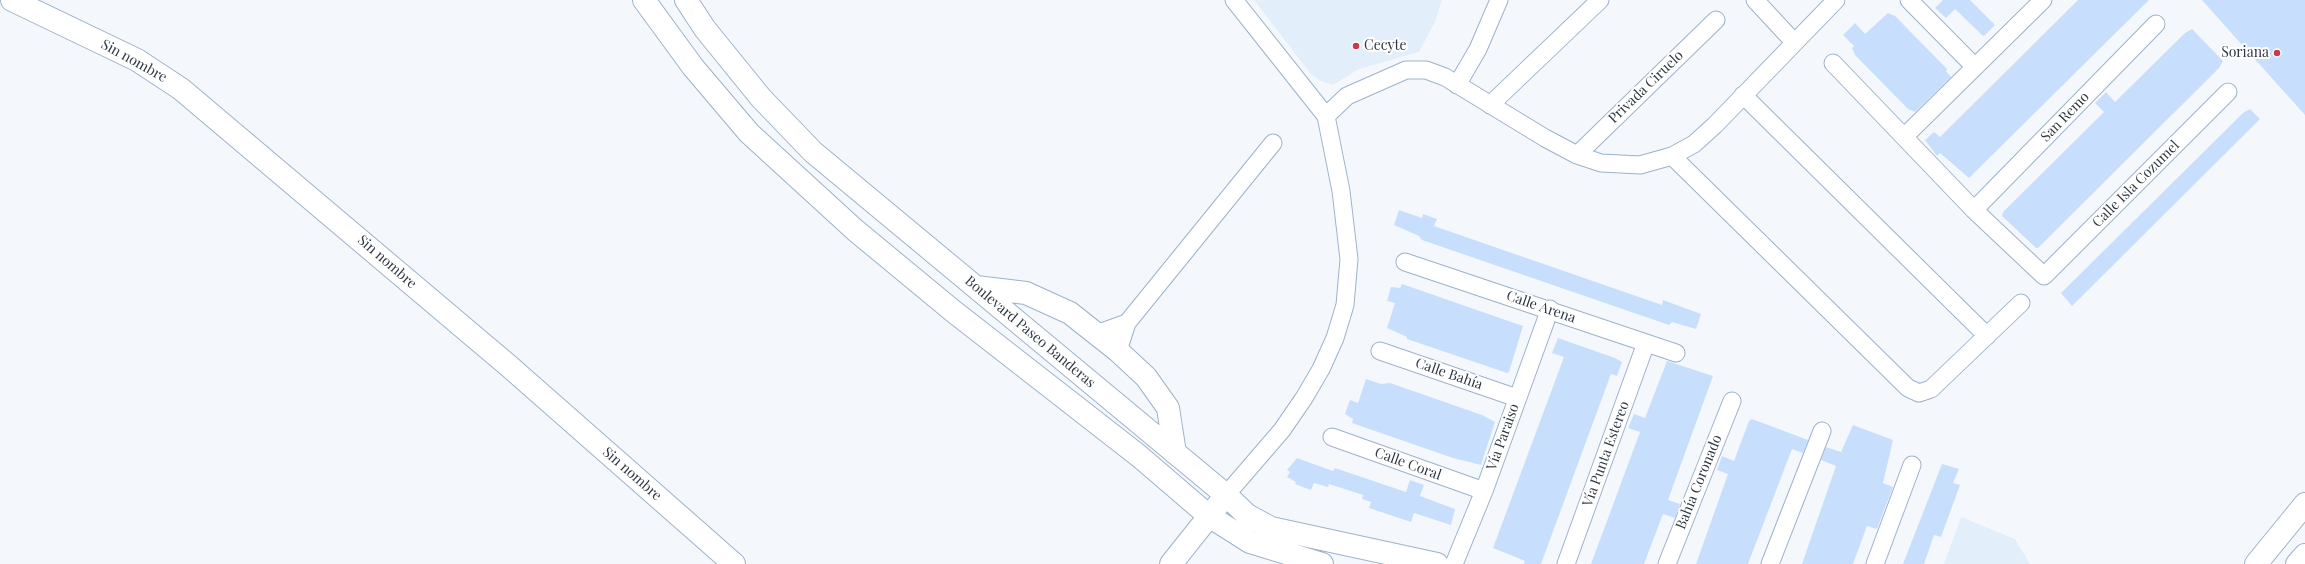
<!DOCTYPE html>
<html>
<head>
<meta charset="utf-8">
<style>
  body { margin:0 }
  canvas { display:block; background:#f4f8fd }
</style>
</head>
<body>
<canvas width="2305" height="564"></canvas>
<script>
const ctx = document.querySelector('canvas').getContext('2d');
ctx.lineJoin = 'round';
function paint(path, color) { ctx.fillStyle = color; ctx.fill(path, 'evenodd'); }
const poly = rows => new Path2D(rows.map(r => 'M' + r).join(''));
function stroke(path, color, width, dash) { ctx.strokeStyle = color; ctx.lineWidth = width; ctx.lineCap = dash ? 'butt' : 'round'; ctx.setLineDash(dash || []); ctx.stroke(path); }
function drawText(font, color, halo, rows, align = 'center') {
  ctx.font = font + ' "Playfair Display",serif'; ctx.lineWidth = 4; ctx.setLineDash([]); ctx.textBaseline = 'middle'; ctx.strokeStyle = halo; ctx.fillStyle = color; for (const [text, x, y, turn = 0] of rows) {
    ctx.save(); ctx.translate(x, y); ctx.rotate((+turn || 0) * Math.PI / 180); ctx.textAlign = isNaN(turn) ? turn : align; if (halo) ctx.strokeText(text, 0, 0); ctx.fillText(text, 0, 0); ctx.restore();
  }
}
const built = poly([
  [1254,0,1442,0,1435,22,1419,52,1359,69,1333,85,1319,80,1310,73],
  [1961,517,2015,539,2030,564,1944,564]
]);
const building = poly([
  [1943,0,1970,0,1995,25,1984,36,1982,35,1955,9,1946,18,1935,8],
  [2078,0,2149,0,1969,178,1940,153,1937,156,1925,140,1934,132,1940,137],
  [2202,0,2305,0,2305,115,2234,36],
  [1888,13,1895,16,1947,69,1946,71,1951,77,1915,112,1908,109,1855,55,1852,48,1854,46,1843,35,1855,23,1865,34],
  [2192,29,2223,61,2219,68,2038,248,2036,248,2002,216,2003,212,2104,112,2095,103,2106,92,2115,102,2185,33],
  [2250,109,2260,119,2072,306,2061,293,2243,113],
  [1399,210,1422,218,1423,214,1437,219,1434,226,1662,305,1663,300,1701,314,1696,329,1672,322,1669,325,1422,240,1419,236,1394,225],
  [1402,284,1523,326,1509,372,1507,373,1407,339,1407,337,1387,328,1395,303,1387,301,1391,287,1400,288],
  [1558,338,1615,358,1622,362,1617,376,1611,374,1541,564,1524,564,1525,561,1493,548,1564,357,1552,353],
  [1667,361,1713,376,1668,500,1680,504,1675,518,1663,514,1644,564,1591,564,1640,432,1628,428,1634,414,1645,418],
  [1366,379,1381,384,1390,383,1482,415,1495,422,1481,465,1453,458,1352,423,1353,419,1345,414,1350,400,1358,403],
  [1752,419,1808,440,1803,453,1792,449,1748,564,1696,564,1728,474,1717,470,1722,456,1734,461,1749,421],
  [1853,425,1893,440,1883,483,1893,487,1877,529,1867,526,1853,564,1802,564,1836,466,1821,460,1826,447,1841,452],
  [1297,458,1333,471,1335,468,1406,492,1410,480,1424,485,1420,496,1455,509,1451,525,1414,513,1411,522,1369,508,1371,502,1362,499,1363,495,1329,484,1328,487,1314,483,1311,490,1295,484,1296,482,1287,477,1290,472,1287,470],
  [1942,464,1959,469,1953,483,1960,485,1941,537,1934,535,1924,564,1903,564]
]);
const minor = poly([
  [1234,0,1326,116],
  [1755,0,1794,42],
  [1909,0,1974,66],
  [1833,63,1974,210,2044,276,2228,92],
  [1457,85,1478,49,1499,0],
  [1743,95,1987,336],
  [1490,105,1600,0],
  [1904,137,2043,0],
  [1577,155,1716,20],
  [1672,156,1908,388,1919,393,1931,389,2021,303],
  [1974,210,2156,24],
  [1405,262,1676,353],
  [1096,334,1127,323],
  [1118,351,1127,323,1273,143],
  [1380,351,1517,398],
  [1332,437,1484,491],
  [1226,495,1282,430,1304,398,1321,369,1335,338,1345,305,1349,259,1341,191,1326,116,1347,96,1406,70,1426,70,1445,77,1545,138,1577,155,1601,163,1640,165,1672,156,1694,144,1715,125,1836,0],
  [1454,564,1484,491,1550,309],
  [1566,564,1646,343],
  [1667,564,1732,401],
  [1770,564,1822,431],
  [1875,564,1912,465]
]);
const tertiary = poly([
  [12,0,137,60,181,89,510,367,734,564],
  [1171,564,1226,495]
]);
const secondary = poly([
  [644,0,693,67,749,133,855,230,953,311,1139,456,1209,516,1250,542,1322,564],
  [686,0,705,29,761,98,813,152,1226,495,1247,515,1271,528,1437,564],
  [976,287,1026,293,1070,313,1118,351,1146,377,1168,408,1175,453]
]);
const primary = poly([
  [2256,564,2305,504],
  [2297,564,2305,555]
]);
const markers = [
  [1356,46,4,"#ca3a4d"],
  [2277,53,4,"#ca3a4d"]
];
const poiNames = [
  ["Cecyte",1364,46],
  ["Soriana",2269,53,"right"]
];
const streetNames = [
  ["Sin nombre",134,61,29],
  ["Privada Ciruelo",1646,87,-44],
  ["San Remo",2065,117,-46],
  ["Calle Isla Cozumel",2136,184,-45],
  ["Sin nombre",387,262,41],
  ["Calle Arena",1541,307,19],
  ["Boulevard Paseo Banderas",1030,332,40],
  ["Calle Bahía",1449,374,19],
  ["Vía Paraiso",1503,437,-70],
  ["Vía Punta Estereo",1606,454,-70],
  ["Calle Coral",1408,464,20],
  ["Sin nombre",632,474,41],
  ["Bahía Coronado",1699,482,-68]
];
paint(built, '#e3eefb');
paint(building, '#c7dffc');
stroke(minor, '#9db2ca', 19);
stroke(tertiary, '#9db2ca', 24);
stroke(secondary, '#9db2ca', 24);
stroke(primary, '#9db2ca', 24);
stroke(minor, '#fff', 17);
stroke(tertiary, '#fff', 22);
stroke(secondary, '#fff', 22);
stroke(primary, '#fff', 22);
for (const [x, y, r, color] of markers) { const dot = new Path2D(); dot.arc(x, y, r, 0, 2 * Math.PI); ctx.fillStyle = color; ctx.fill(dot); stroke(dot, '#fff', 1.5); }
drawText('14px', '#2e3741', '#fff', poiNames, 'left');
drawText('14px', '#2e3741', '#fff', streetNames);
</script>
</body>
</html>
